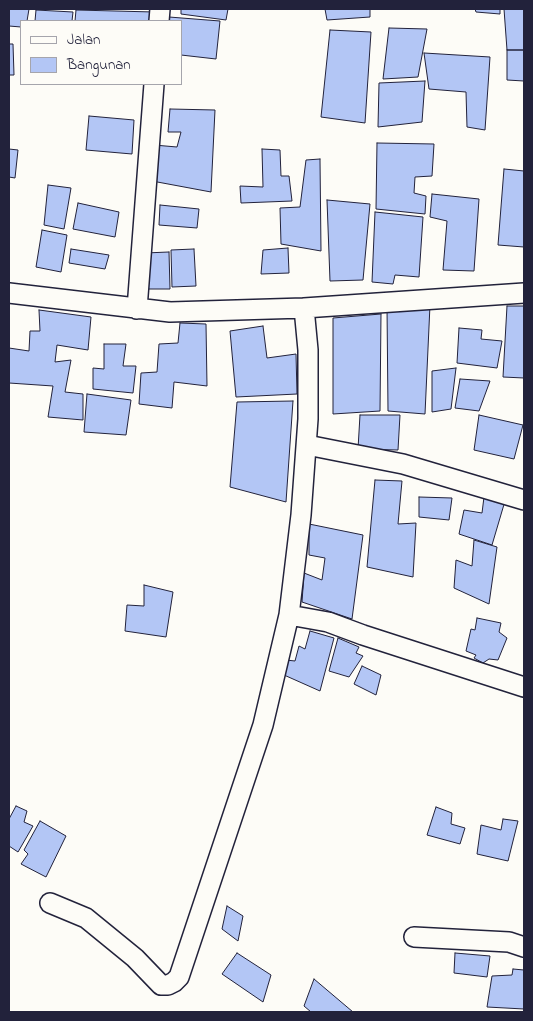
<!DOCTYPE html>
<html>
<head>
<meta charset="utf-8">
<style>
  body { margin:0 }
  #map { position:relative; width:533px; height:1021px; overflow:hidden; background:#fdfcf7; font-family:"Indie Flower",sans-serif }
  canvas { display:block }
  .frame { position:absolute; inset:0; border:10px solid #22223b; pointer-events:none }
  .legend { position:absolute; left:20px; top:20px; width:162px; height:65px; box-sizing:border-box; background:#fdfcf7; border:1px solid #a5a5ac; margin:0; padding:6px 9px; list-style:none; font-size:15px; color:#22223b }
  .legend li { display:flex; align-items:center; gap:10px; height:25px }
  .legend b { width:25px; border:1px solid #a5a5ac }
</style>
</head>
<body>
<div id="map">
<canvas width="533" height="1021"></canvas>
<div class="frame"></div>
<ul class="legend">
<li><b style="height:6px;background:#fdfcf7"></b>Jalan</li>
<li><b style="height:14px;background:#b3c6f5"></b>Bangunan</li>
</ul>
</div>
<script>
const ctx = document.querySelector('canvas').getContext('2d');
ctx.lineJoin = 'round';
function paint(path, color) { ctx.fillStyle = color; ctx.fill(path, 'evenodd'); }
const poly = rows => new Path2D(rows.map(r => 'M' + r).join(''));
function stroke(path, color, width, dash) { ctx.strokeStyle = color; ctx.lineWidth = width; ctx.lineCap = dash ? 'butt' : 'round'; ctx.setLineDash(dash || []); ctx.stroke(path); }
const building = poly([
  [9,9,29,9,27,21,21,21,21,27,9,26,9,9],
  [181,9,228,9,226,20,181,14,181,9],
  [325,9,370,9,370,17,327,20,325,9],
  [475,9,500,9,500,14,476,12,475,9],
  [504,9,524,9,524,50,507,50,504,9],
  [36,10,73,12,72,21,35,21,36,10],
  [76,10,154,12,152,21,75,21,76,10],
  [169,17,220,21,216,59,181,55,181,21,168,21,169,17],
  [389,28,427,29,418,77,383,79,389,28],
  [330,30,371,32,365,123,321,117,330,30],
  [9,44,13,44,14,75,9,75,9,44],
  [507,50,524,50,524,81,507,80,507,50],
  [424,53,490,57,485,130,467,127,466,92,429,89,424,53],
  [425,81,422,122,378,127,379,83,425,81],
  [170,109,215,110,211,192,152,181,154,145,177,147,181,132,168,132,170,109],
  [89,116,134,120,132,154,86,150,89,116],
  [377,143,434,144,432,176,415,177,414,193,426,196,425,214,376,209,377,143],
  [9,149,18,150,15,178,9,177,9,149],
  [262,149,280,150,281,176,289,176,292,201,241,203,240,186,263,187,262,149],
  [320,159,321,251,281,244,280,208,300,207,306,160,320,159],
  [504,169,524,171,524,247,498,245,504,169],
  [48,185,71,188,64,229,44,225,48,185],
  [432,194,479,199,474,271,443,270,447,221,430,217,432,194],
  [327,200,370,204,363,280,330,281,327,200],
  [78,203,119,212,115,237,73,229,78,203],
  [160,205,199,209,197,228,159,225,160,205],
  [375,212,423,217,419,277,395,275,393,284,372,282,375,212],
  [42,230,67,235,61,272,36,267,42,230],
  [288,248,289,273,261,274,263,250,288,248],
  [71,249,109,255,105,269,69,263,71,249],
  [194,249,196,286,172,287,171,250,194,249],
  [169,252,170,289,146,289,145,253,169,252],
  [430,305,425,414,388,411,387,307,430,305],
  [507,306,524,306,524,378,503,377,507,306],
  [39,310,91,317,88,350,57,345,55,362,71,360,65,392,83,394,83,420,48,417,53,386,9,383,9,348,29,351,30,331,40,331,39,310],
  [381,314,380,411,333,414,333,318,381,314],
  [180,323,206,324,207,386,174,382,172,408,139,404,141,373,157,372,159,344,178,343,180,323],
  [263,326,267,358,296,354,297,394,236,397,230,331,263,326],
  [459,328,482,330,481,339,502,341,497,368,457,363,459,328],
  [104,344,126,344,123,366,136,366,133,393,93,389,93,368,104,369,104,344],
  [456,368,451,409,432,412,432,371,456,368],
  [460,379,490,381,479,411,455,408,460,379],
  [87,394,131,400,126,435,84,432,87,394],
  [293,401,286,502,230,487,237,402,293,401],
  [360,415,400,415,398,450,358,449,360,415],
  [479,415,523,425,514,459,474,450,479,415],
  [375,480,402,481,398,524,416,523,413,577,367,567,375,480],
  [419,497,452,498,449,520,419,517,419,497],
  [484,497,505,501,492,545,459,534,464,510,482,513,484,497],
  [309,524,363,535,352,619,302,602,304,573,322,580,325,558,309,555,309,524],
  [474,540,497,547,489,604,454,588,456,560,472,566,474,540],
  [144,585,173,592,166,637,125,631,127,605,144,606,144,585],
  [477,618,501,623,499,632,507,638,498,660,489,659,483,663,474,658,476,655,466,651,471,629,475,630,477,618],
  [310,631,334,638,320,691,284,675,286,660,295,661,299,646,305,649,310,631],
  [338,638,359,647,356,653,363,656,349,677,329,671,338,638],
  [362,666,381,675,376,695,354,684,362,666],
  [16,806,27,811,24,822,33,826,18,852,9,846,9,819,16,806],
  [436,807,452,813,451,824,465,828,460,844,427,835,436,807],
  [503,819,518,821,508,861,477,854,481,825,501,830,503,819],
  [40,821,66,836,46,877,21,864,28,854,24,850,40,821],
  [227,906,243,916,238,941,222,929,227,906],
  [237,953,271,975,263,1002,222,974,237,953],
  [455,953,490,956,487,977,454,973,455,953],
  [513,969,524,970,524,1009,487,1007,492,976,512,975,513,969],
  [314,979,353,1012,311,1012,304,1006,314,979]
]);
const minor = poly([
  [159,21,160,9],
  [9,293,170,312,304,308,524,293],
  [137,309,154,84],
  [307,445,403,464,524,500],
  [289,615,328,622,363,635,524,687],
  [50,903,86,918,135,958,161,985,168,985,174,982,179,977,263,725,289,615,301,515,308,419,308,350,304,308],
  [414,937,509,942,524,947]
]);
paint(building, '#b3c6f5');
stroke(building, '#22223b', 1);
stroke(minor, '#22223b', 22);
stroke(minor, '#fdfcf7', 19);
</script>
</body>
</html>
